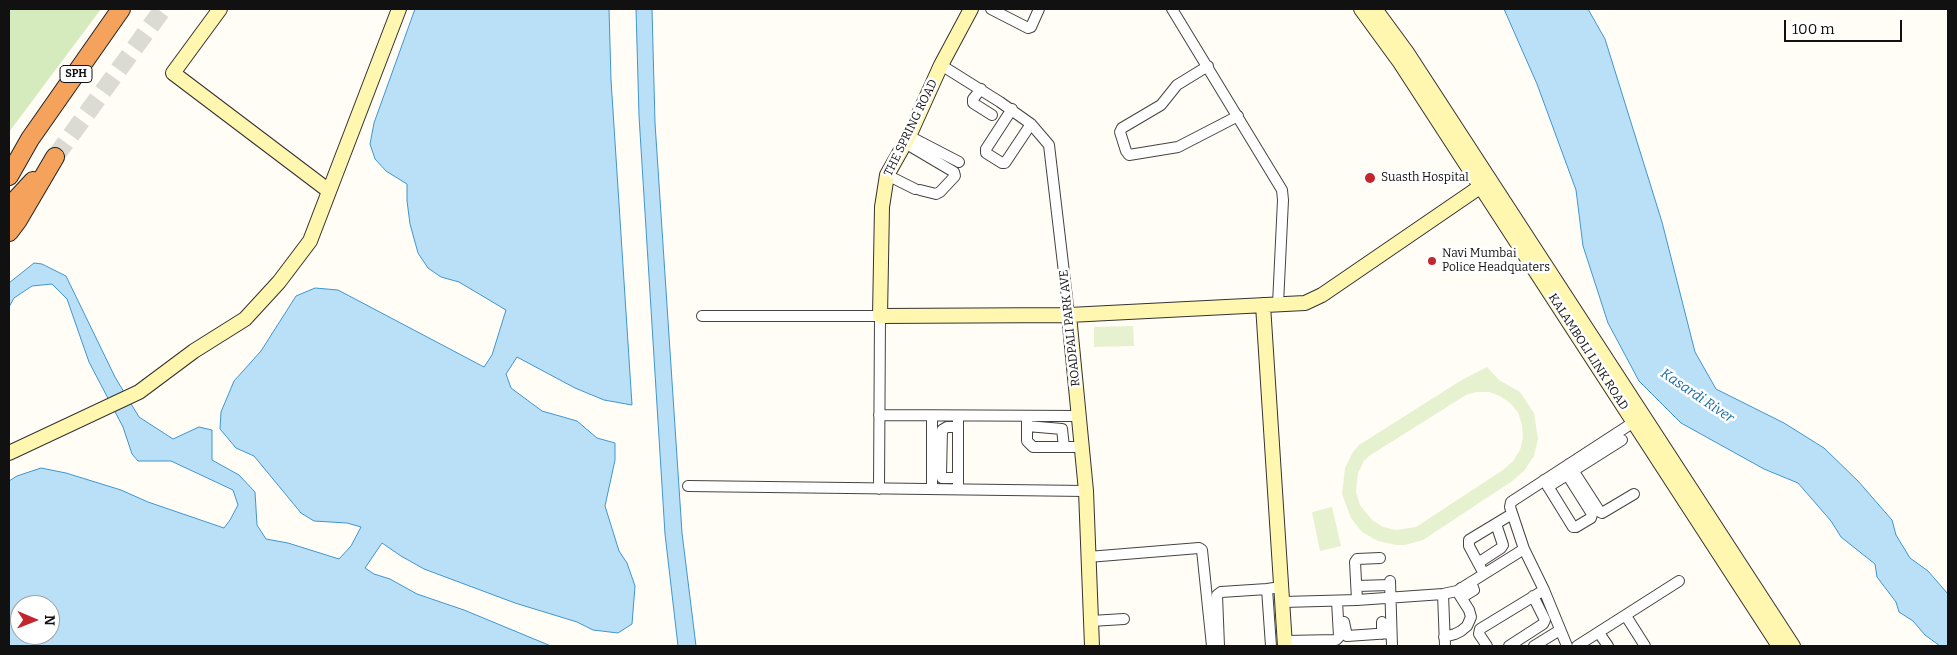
<!DOCTYPE html>
<html>
<head>
<meta charset="utf-8">
<style>
  body { margin:0 }
  #map { position:relative; width:1957px; height:655px; overflow:hidden; background:#fffdf5; font-family:Bitter,serif }
  canvas { display:block }
  .frame { position:absolute; inset:0; border:10px solid #111; pointer-events:none }
  .north { position:absolute; left:10px; top:595px; width:50px; height:50px; box-sizing:border-box; background:#fff; border:1px solid #a0a0a0; border-radius:50%; rotate:91deg; font-size:14px; font-weight:700; line-height:20px; text-align:center; color:#111 }
  .north::after { content:''; display:block; margin:auto; width:18px; height:22px; background:#c4262e; clip-path:polygon(50% 0,100% 100%,50% 72%,0 100%) }
  .scale { position:absolute; left:1784px; top:20px; width:118px; height:22px; box-sizing:border-box; border:2px solid #111; border-top:0; padding-left:6px; font-size:15px; line-height:18px; white-space:nowrap; color:#111; -webkit-text-stroke:4px #fff; paint-order:stroke }
</style>
</head>
<body>
<div id="map">
<canvas width="1957" height="655"></canvas>
<div class="frame"></div>
<div class="north">N</div>
<div class="scale">100 m</div>
</div>
<script>
const ctx = document.querySelector('canvas').getContext('2d');
ctx.lineJoin = 'round';
function paint(path, color) { ctx.fillStyle = color; ctx.fill(path, 'evenodd'); }
const poly = rows => new Path2D(rows.map(r => 'M' + r).join(''));
function stroke(path, color, width, dash) { ctx.strokeStyle = color; ctx.lineWidth = width; ctx.lineCap = dash ? 'butt' : 'round'; ctx.setLineDash(dash || []); ctx.stroke(path); }
function drawText(font, color, halo, rows, align = 'center') {
  ctx.font = font + ' Bitter,serif'; ctx.lineWidth = 5; ctx.setLineDash([]); ctx.textBaseline = 'middle'; ctx.strokeStyle = halo; ctx.fillStyle = color; for (const [text, x, y, turn = 0] of rows) {
    ctx.save(); ctx.translate(x, y); ctx.rotate((+turn || 0) * Math.PI / 180); ctx.textAlign = isNaN(turn) ? turn : align; if (halo) ctx.strokeText(text, 0, 0); ctx.fillText(text, 0, 0); ctx.restore();
  }
}
const green = poly([
  [9,9,101,9,9,132]
]);
const pitch = poly([
  [1133,326,1134,346,1094,347,1094,327],
  [1487,367,1499,380,1520,392,1534,413,1538,439,1534,456,1524,471,1511,482,1423,540,1405,545,1396,545,1378,541,1362,532,1351,518,1342,494,1345,468,1353,452,1359,445,1460,381],
  [1476,392,1489,392,1500,396,1510,403,1518,412,1522,425,1523,438,1520,450,1513,461,1503,470,1416,527,1396,530,1383,527,1372,520,1360,505,1356,492,1358,473,1364,461,1369,456,1466,395],
  [1332,507,1341,546,1320,551,1312,512]
]);
const water = poly([
  [415,9,609,9,611,80,632,405,604,400,575,388,517,357,506,374,511,388,542,411,577,421,597,438,615,443,615,460,605,506,619,551,627,563,635,586,632,624,618,633,593,630,577,622,515,603,424,569,401,556,382,543,365,568,374,574,390,579,417,594,464,610,551,646,9,646,9,481,17,476,41,468,66,473,121,490,148,502,224,528,230,520,238,505,233,490,171,461,138,461,132,454,123,427,89,362,67,299,52,284,32,286,14,298,9,307,9,283,34,263,42,264,66,276,115,377,139,417,173,439,199,427,212,430,212,460,239,475,255,492,257,525,266,539,288,543,339,559,351,546,361,527,347,523,314,521,301,513,254,456,236,448,220,429,221,412,234,381,261,351,296,296,315,288,338,290,484,367,492,355,506,310,459,282,441,277,428,268,418,253,410,224,407,201,407,184,386,171,375,159,370,144,374,123,415,9],
  [20,605,50,605,50,635,20,635,20,605],
  [636,9,652,9,655,123,682,533,696,646,678,646,665,534,639,116,636,9],
  [1504,9,1588,9,1605,39,1662,222,1695,352,1716,389,1784,423,1824,448,1858,481,1892,520,1896,535,1910,558,1928,571,1948,594,1948,646,1940,646,1925,635,1913,621,1899,612,1896,602,1877,577,1875,564,1841,537,1831,521,1798,483,1764,469,1681,423,1639,381,1608,323,1583,246,1576,190,1537,84,1504,9]
]);
const highwayTunnel = poly([
  [55,157,163,9]
]);
const street = poly([
  [991,9,1028,28,1031,27,1039,9],
  [1172,9,1282,190,1283,200,1278,304],
  [941,65,1000,102,1031,124,1049,145,1069,315],
  [1208,66,1177,85,1161,105,1122,128,1120,132,1126,151,1129,155,1178,147,1238,116],
  [981,89,973,99,973,103,992,115],
  [1012,109,986,149,986,153,1002,163,1005,163,1031,124],
  [909,136,959,162],
  [905,143,954,172,955,176,940,192,936,194,920,190],
  [887,175,915,189],
  [702,316,880,316,879,489],
  [879,415,1080,416],
  [932,416,932,489],
  [1027,416,1027,441,1033,447,1082,447],
  [1027,426,1062,429,1064,447],
  [958,427,947,427,942,430,941,475,942,478,958,478],
  [1569,464,1600,512,1602,513,1634,494],
  [1573,471,1622,440],
  [1544,480,1573,527,1576,527,1591,518,1592,514,1563,468],
  [958,484,958,421],
  [688,486,1086,491],
  [1548,487,1567,475],
  [1088,557,1199,548,1202,550,1212,646],
  [1478,563,1501,548,1503,545,1496,524],
  [1484,574,1469,546,1469,540,1512,514],
  [1390,581,1392,646],
  [1357,586,1390,585],
  [1461,588,1466,595,1474,590,1471,582],
  [1443,594,1445,646],
  [1357,600,1355,562,1357,559,1380,558],
  [1283,602,1357,600,1443,594,1457,591,1524,549],
  [1626,616,1645,646],
  [1091,621,1124,619],
  [1344,622,1347,636,1391,633],
  [1382,622,1382,634],
  [1599,633,1608,646],
  [1444,637,1455,634,1461,631,1467,626,1471,617,1469,610,1457,591],
  [1285,641,1336,640,1339,637,1337,601],
  [1219,646,1217,595,1221,592,1267,589],
  [1271,646,1267,589,1274,588],
  [1487,646,1479,634,1480,629,1544,590],
  [1509,646,1543,624,1545,620,1533,596],
  [1534,646,1560,630],
  [1567,646,1544,590,1524,549,1510,507,1511,502,1634,422],
  [1577,646,1679,581]
]);
const secondary = poly([
  [220,9,173,73,329,191],
  [971,9,941,65,909,136,887,175,882,207,880,316,1069,315,1305,303,1322,295,1490,180],
  [1361,9,1399,61,1779,646],
  [1375,9,1408,54,1793,646],
  [1263,305,1285,646],
  [1069,315,1086,491,1092,646],
  [9,453,139,392,194,351,245,319,279,282,310,241,399,9]
]);
const highway = poly([
  [9,176,30,139,121,9],
  [9,207,33,181],
  [9,232,18,220,55,157]
]);
const markers = [
  [1370,178,6,"#c4262e"],
  [1432,261,5,"#c4262e"]
];
const shields = [
  [76,74,32]
];
const shieldNames = [
  ["SPH",76,74]
];
const streetNames = [
  ["THE SPRING ROAD",911,128,-64],
  ["ROADPALI PARK AVE",1070,328,-96],
  ["KALAMBOLI LINK ROAD",1588,352,57]
];
const poiNames = [
  ["Suasth Hospital",1381,178],
  ["Navi Mumbai",1442,254],
  ["Police Headquaters",1442,268]
];
const waterNames = [
  ["Kasardi River",1697,396,34]
];
paint(green, '#d5ebbd');
paint(pitch, '#e6f2cf');
paint(water, '#b9e0f7');
stroke(water, '#3f96cf', 1);
stroke(highwayTunnel, '#dbdad3', 18, [18, 9]);
stroke(street, '#444', 12);
stroke(secondary, '#333', 16);
stroke(highway, '#222', 20);
stroke(street, '#fff', 10);
stroke(secondary, '#fff6b0', 14);
stroke(highway, '#f5a25d', 18);
for (const [x, y, r, color] of markers) { const dot = new Path2D(); dot.arc(x, y, r, 0, 2 * Math.PI); ctx.fillStyle = color; ctx.fill(dot); stroke(dot, '#fff', 2); }
for (const [x, y, w] of shields) { const box = new Path2D(); box.roundRect(x - w / 2, y - 8.5, w, 17, 4); ctx.fillStyle = '#fff'; ctx.fill(box); stroke(box, '#111', 1); }
drawText('bold 11px', '#111', null, shieldNames);
drawText('12px', '#111', '#fff', streetNames);
drawText('12px', '#111', '#fff', poiNames, 'left');
drawText('italic 14px', '#1768a6', '#fff', waterNames);
</script>
</body>
</html>
